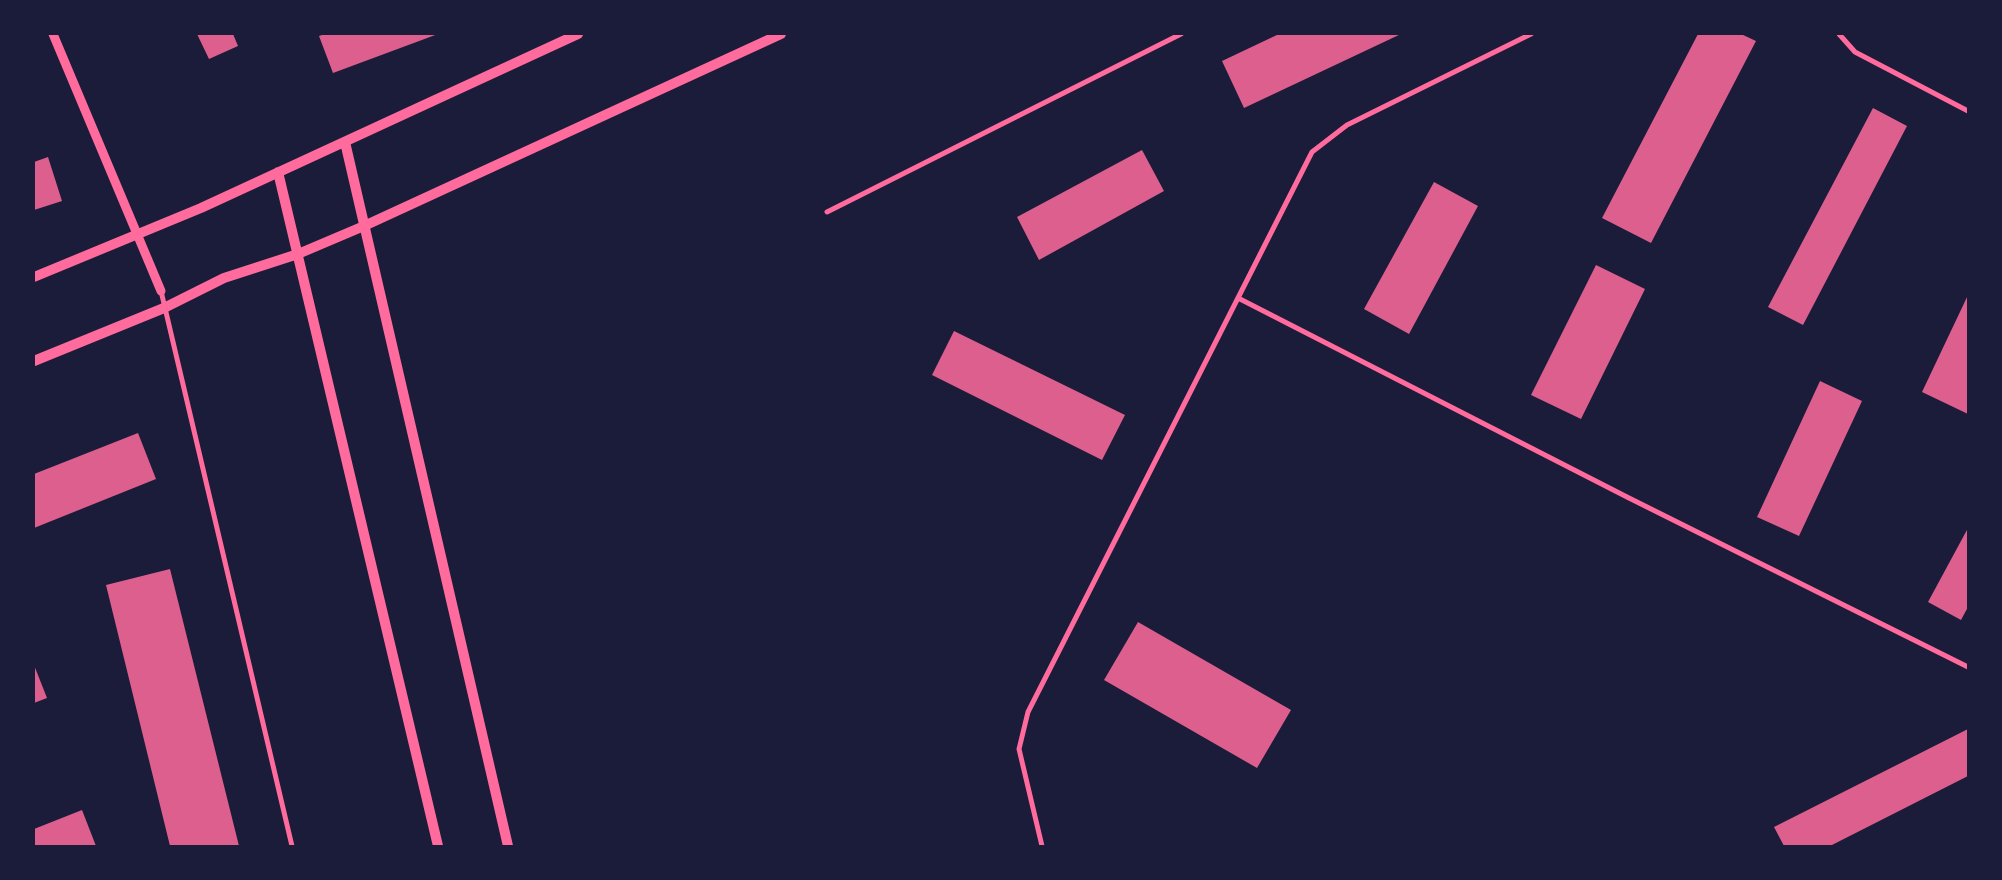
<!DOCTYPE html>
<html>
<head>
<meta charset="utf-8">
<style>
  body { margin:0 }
  #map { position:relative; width:2002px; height:880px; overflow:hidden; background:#1b1b3a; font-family:Karla,sans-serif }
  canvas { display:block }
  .frame { position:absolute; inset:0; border:35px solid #1b1b3a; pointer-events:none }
</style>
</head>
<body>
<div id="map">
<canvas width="2002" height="880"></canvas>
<div class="frame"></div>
</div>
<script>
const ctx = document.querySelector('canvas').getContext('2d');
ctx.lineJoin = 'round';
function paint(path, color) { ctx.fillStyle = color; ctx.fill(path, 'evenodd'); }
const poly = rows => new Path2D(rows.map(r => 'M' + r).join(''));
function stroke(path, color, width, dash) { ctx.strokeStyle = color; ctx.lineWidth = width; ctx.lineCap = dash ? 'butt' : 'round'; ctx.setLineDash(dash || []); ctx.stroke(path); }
const building = poly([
  [197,34,233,34,238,46,209,59],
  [325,34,438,34,333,73,319,36],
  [1279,34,1401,34,1244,108,1222,61],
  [1698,34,1741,34,1756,41,1651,243,1602,218],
  [1873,108,1907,126,1803,325,1768,307],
  [1142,150,1164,191,1039,260,1017,217],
  [48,157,62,201,34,210,34,162],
  [1434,182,1478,206,1409,334,1364,309],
  [1596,265,1645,289,1581,419,1531,395],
  [1968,295,1968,414,1922,392],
  [954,331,1125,415,1102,460,932,375],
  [1820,381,1862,401,1799,536,1757,517],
  [138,433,156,479,34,528,34,474],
  [1968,528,1968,607,1961,620,1928,602],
  [170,569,239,846,170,846,106,585],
  [1138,622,1291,710,1257,768,1104,680],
  [34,665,47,698,34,703],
  [1968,729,1968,776,1830,846,1784,846,1774,827],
  [82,810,96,846,34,846,34,829]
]);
const minor = poly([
  [1839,34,1855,52,1968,111],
  [827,212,1181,34],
  [161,291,292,846],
  [1238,298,1627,497,1968,667],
  [1042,846,1019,749,1028,712,1312,152,1347,125,1531,34]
]);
const tertiary = poly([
  [53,34,161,291]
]);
const secondary = poly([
  [345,142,508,846],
  [278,172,438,846],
  [34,277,201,208,578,34],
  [34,361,164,308,224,278,298,254,364,226,781,34]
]);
paint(building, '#dd5f8e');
stroke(minor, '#ff6b9d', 5);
stroke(tertiary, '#ff6b9d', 9);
stroke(secondary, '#ff6b9d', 10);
</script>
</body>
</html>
